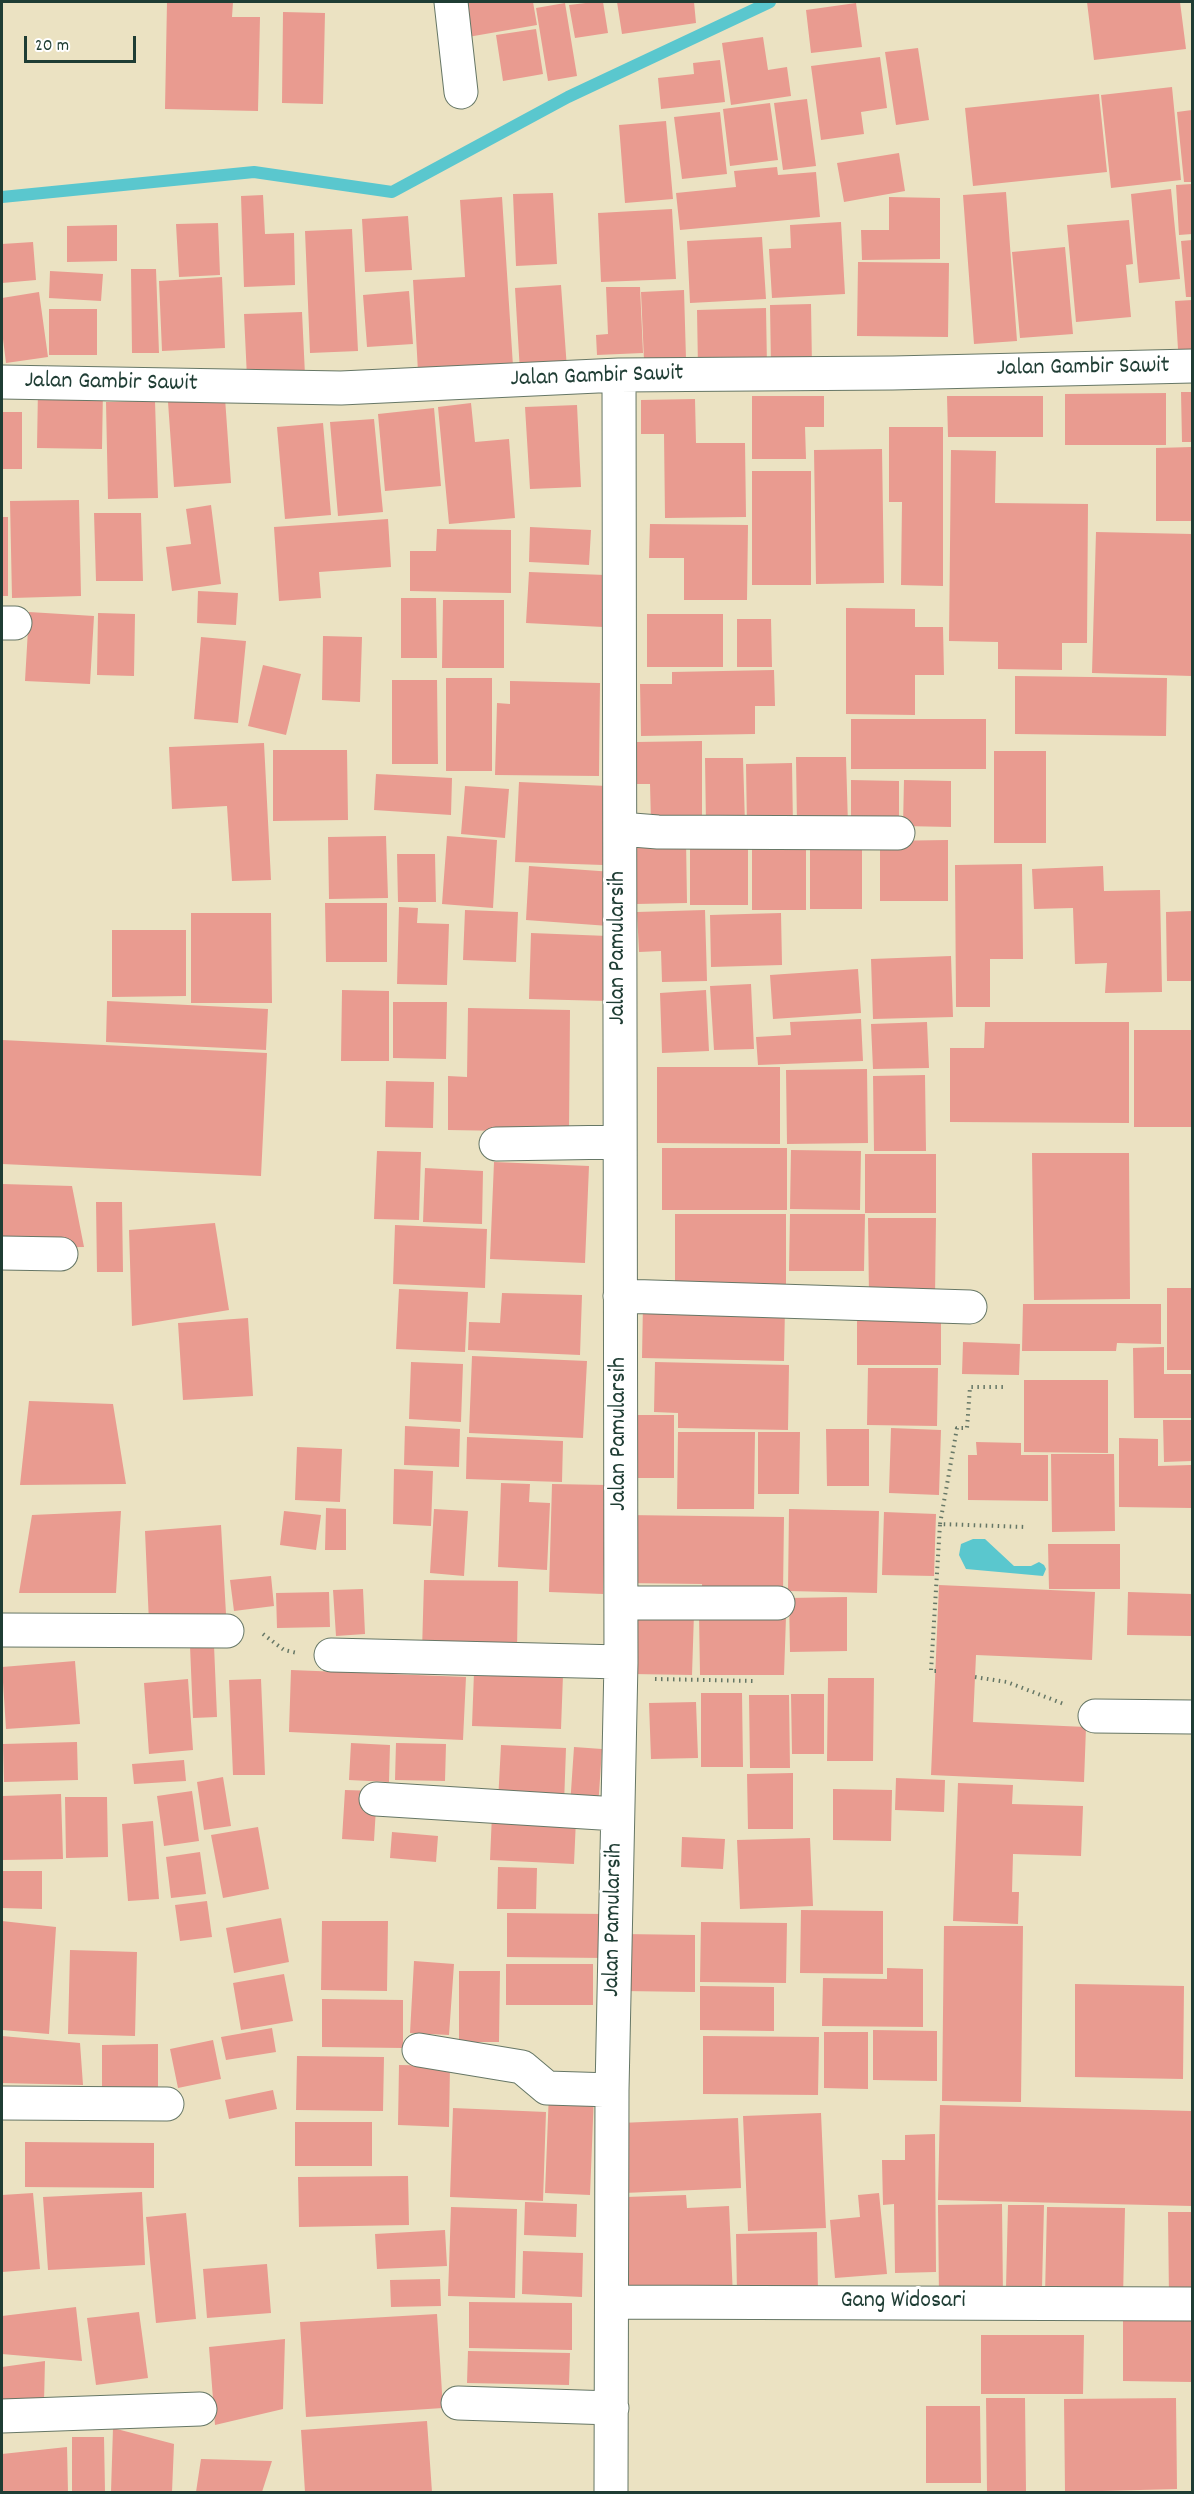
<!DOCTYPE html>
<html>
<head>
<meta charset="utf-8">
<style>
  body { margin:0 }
  #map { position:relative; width:1194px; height:2494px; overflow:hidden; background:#ebe2c2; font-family:Dekko,sans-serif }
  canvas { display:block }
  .frame { position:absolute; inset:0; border:3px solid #1f3d34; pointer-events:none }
  .scale { position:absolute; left:24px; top:36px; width:112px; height:27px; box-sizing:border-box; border:3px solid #1f3d34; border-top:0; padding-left:8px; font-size:18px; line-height:21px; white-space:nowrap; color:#1f3d34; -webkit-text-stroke:4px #fff; paint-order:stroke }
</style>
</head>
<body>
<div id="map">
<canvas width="1194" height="2494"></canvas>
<div class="frame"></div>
<div class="scale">20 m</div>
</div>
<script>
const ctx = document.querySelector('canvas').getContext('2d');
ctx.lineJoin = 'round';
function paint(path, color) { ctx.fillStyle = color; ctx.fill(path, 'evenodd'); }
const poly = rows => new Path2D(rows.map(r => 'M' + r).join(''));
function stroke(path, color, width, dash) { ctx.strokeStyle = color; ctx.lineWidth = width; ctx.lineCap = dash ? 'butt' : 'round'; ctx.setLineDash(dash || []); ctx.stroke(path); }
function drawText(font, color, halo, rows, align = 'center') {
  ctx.font = font + ' Dekko,sans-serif'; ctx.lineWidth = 6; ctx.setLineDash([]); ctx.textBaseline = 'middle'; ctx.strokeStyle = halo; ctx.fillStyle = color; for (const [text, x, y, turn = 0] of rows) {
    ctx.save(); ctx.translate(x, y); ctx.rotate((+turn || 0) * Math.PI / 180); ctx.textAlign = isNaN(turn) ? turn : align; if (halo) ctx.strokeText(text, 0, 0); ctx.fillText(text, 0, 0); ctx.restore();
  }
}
const water = poly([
  [973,1539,985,1539,1014,1566,1031,1566,1039,1562,1044,1565,1046,1569,1043,1576,966,1569,959,1555,961,1544]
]);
const stream = poly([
  [2,197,254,172,392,192,568,97,770,2]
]);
const building = poly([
  [167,2,233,2,232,17,260,17,258,111,165,109],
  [473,2,533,2,537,25,468,37,462,4],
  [594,2,603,2,608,33,575,38,569,5],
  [617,2,694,2,696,23,622,34],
  [1087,2,1180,2,1186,49,1094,60],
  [565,3,577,76,548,81,536,8],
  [856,3,862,47,811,53,806,10],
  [283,12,325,13,323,104,282,103],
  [536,29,543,74,503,81,496,35],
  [763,37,768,70,787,67,791,96,731,105,722,43],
  [918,48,929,120,896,125,885,52],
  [880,57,887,108,861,112,864,134,821,140,811,66],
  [720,60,725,102,661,109,658,78,694,74,693,63],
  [1172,87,1181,180,1111,188,1101,95],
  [1099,94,1107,172,973,186,965,108],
  [807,99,816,166,783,170,774,103],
  [770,103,778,160,730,166,723,109],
  [1192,110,1192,182,1184,182,1177,112],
  [720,112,727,174,682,179,674,117],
  [666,121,673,199,625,203,619,125],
  [899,153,905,191,844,202,837,163],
  [777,167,778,175,816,172,820,217,680,230,676,193,736,187,734,171],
  [1192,184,1192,234,1179,235,1176,185],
  [1171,189,1180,279,1139,283,1131,194],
  [1006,192,1017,341,974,344,963,195],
  [553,193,557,264,516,266,513,194],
  [263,195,265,234,294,233,295,285,244,287,241,196],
  [502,197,513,366,418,372,413,280,465,277,460,200],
  [889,197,940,198,940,259,862,260,861,230,889,230],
  [672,209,676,279,601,282,598,213],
  [408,216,412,270,365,272,362,219],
  [1129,220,1133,264,1126,265,1131,317,1076,322,1067,225],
  [841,222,845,294,772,298,769,249,791,248,790,225],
  [218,223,220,275,179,277,176,224],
  [117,225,117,261,67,262,67,226],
  [352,229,358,351,310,353,305,231],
  [762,237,766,299,690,303,687,241],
  [1192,240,1192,297,1186,297,1181,241],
  [33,242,36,280,2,283,2,244],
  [1065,247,1073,334,1020,338,1012,252],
  [858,262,949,263,948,337,857,336],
  [131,269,156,269,159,353,132,353],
  [50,271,103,274,101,301,49,298],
  [222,277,225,348,162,351,159,281],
  [561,285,567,369,520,372,515,288],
  [606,287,640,287,643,353,597,355,596,335,608,334],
  [684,290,686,359,644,360,641,292],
  [409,291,413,344,367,347,363,295],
  [39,292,48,357,6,363,2,331,2,298],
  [1192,300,1192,365,1179,365,1175,301],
  [811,304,812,367,771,367,770,305],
  [766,308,767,367,698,368,697,310],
  [49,309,97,309,97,355,49,355],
  [302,312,305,375,247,378,244,314],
  [38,388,103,388,102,449,37,448],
  [1181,392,1192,392,1192,442,1182,442],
  [1166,393,1166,445,1065,445,1065,394],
  [752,396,824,396,824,427,805,427,806,459,752,459],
  [947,396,1043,396,1043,437,948,437],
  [225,398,231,483,174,487,168,402],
  [695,399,696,443,745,443,746,517,665,518,664,434,641,434,641,400],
  [155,401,158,498,108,499,106,402],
  [471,403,475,442,509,439,515,518,449,524,438,407],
  [577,405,581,487,530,489,525,407],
  [434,408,441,486,385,491,378,414],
  [2,412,22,412,22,469,2,469],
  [374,419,383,512,338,516,330,422],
  [323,423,331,515,285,519,277,427],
  [889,427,943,427,943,586,901,585,902,502,889,502],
  [1192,447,1192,521,1156,521,1156,448],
  [882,449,884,583,816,584,814,450],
  [951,450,996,451,995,503,1088,504,1087,643,1062,643,1062,670,998,669,998,642,949,641],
  [752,471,811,471,811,585,752,585],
  [79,500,81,596,12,598,10,501],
  [211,505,221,584,172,591,166,547,191,544,186,509],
  [94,513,141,513,143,581,96,581],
  [2,517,8,517,8,596,2,596],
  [388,519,391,567,319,572,321,598,279,601,274,527],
  [650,524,748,525,747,600,684,600,684,558,649,558],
  [530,527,591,530,589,565,529,562],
  [437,529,511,530,511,593,410,591,410,551,436,551],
  [1096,532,1192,534,1192,676,1092,673],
  [529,572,605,575,603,627,526,623],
  [198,591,238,593,236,625,197,623],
  [401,598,436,598,437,658,401,658],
  [443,600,504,600,504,668,442,668],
  [846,608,915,609,915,627,943,627,944,675,915,675,915,715,846,714],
  [29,612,94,616,90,684,25,681],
  [98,613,135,614,134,676,97,675],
  [647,614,723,614,723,667,647,667],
  [737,619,771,619,772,667,737,667],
  [323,636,362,637,360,702,322,700],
  [201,637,246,641,238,723,194,719],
  [263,665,301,674,286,735,248,726],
  [774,670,775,706,755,706,755,734,641,736,640,684,672,684,672,672],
  [1015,676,1167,678,1166,736,1015,734],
  [446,678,492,678,492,771,446,771],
  [392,680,437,680,438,764,392,764],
  [510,681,600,683,599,776,495,775,497,703,510,704],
  [851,719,986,719,986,769,851,769],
  [702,741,702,822,651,822,650,784,637,784,637,742],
  [264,743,271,880,232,881,227,806,172,809,169,747],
  [273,750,347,750,348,820,273,821],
  [994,751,1046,751,1046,843,994,843],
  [796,757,846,757,848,825,797,825],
  [705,758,743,758,745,824,706,825],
  [792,763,793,828,747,829,746,764],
  [376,774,452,778,451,815,374,810],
  [851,780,899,781,899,824,851,823],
  [904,780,951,781,951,827,903,826],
  [519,782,607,786,603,865,515,862],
  [465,786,509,789,505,838,461,834],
  [386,836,388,898,329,899,328,837],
  [447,836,497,840,493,908,442,904],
  [686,839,687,903,636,904,635,840],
  [810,839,862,839,862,909,810,909],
  [948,840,948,901,880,901,880,841],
  [752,841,806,841,806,910,752,910],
  [748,844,748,905,690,905,690,845],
  [397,854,435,854,436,902,398,902],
  [1022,864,1023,959,990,959,990,1007,956,1007,955,865],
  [529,866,613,872,609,926,526,920],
  [1103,866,1104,891,1160,890,1162,992,1105,993,1107,963,1075,964,1073,908,1034,909,1032,869],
  [325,903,387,903,387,962,326,962],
  [399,907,418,908,417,923,449,924,447,985,397,984],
  [465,910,518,912,516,962,463,960],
  [705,910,707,981,662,982,661,951,639,952,637,912],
  [1192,911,1192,981,1167,981,1166,912],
  [191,913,271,913,272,1003,191,1003],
  [781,913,782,965,711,967,710,915],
  [112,930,186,930,186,996,112,997],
  [531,933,608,936,607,1001,529,999],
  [951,956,953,1017,873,1019,871,959],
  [858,969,861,1013,773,1019,770,975],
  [751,984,754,1049,714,1050,710,986],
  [342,990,389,991,389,1061,341,1061],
  [706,990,709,1051,662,1053,660,993],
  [107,1001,268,1009,266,1050,106,1042],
  [393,1002,447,1002,446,1059,393,1058],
  [468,1008,570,1010,569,1132,448,1130,448,1076,467,1077],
  [861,1019,863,1061,758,1065,756,1037,791,1035,790,1022],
  [927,1022,929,1068,873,1069,871,1024],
  [985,1022,1129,1022,1129,1123,950,1122,950,1048,984,1048],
  [1134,1030,1192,1030,1192,1127,1134,1127],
  [2,1040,267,1053,261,1176,2,1164],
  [657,1067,780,1067,780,1144,657,1143],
  [867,1069,868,1143,787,1144,786,1070],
  [925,1075,926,1151,874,1151,873,1076],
  [386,1081,434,1082,433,1128,385,1127],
  [662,1148,787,1148,787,1210,662,1210],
  [791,1150,861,1151,860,1210,790,1209],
  [377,1151,421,1152,419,1220,374,1219],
  [1032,1153,1129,1153,1130,1299,1034,1300],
  [865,1154,936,1154,936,1213,865,1213],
  [494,1162,589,1166,585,1263,490,1259],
  [425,1168,483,1171,482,1224,423,1222],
  [2,1184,72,1186,84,1247,2,1248],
  [96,1202,122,1202,123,1272,97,1272],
  [675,1214,786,1214,786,1284,675,1283],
  [790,1214,865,1214,864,1271,789,1271],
  [868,1218,936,1218,935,1297,869,1297],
  [215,1223,229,1310,132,1326,129,1230],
  [395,1225,487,1229,485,1288,393,1284],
  [1167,1288,1192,1288,1192,1370,1167,1370],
  [399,1289,468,1292,465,1352,396,1349],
  [502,1293,582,1295,580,1355,468,1350,469,1322,500,1323],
  [643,1303,785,1306,784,1361,642,1358],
  [1023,1304,1161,1304,1161,1344,1117,1343,1116,1351,1022,1351],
  [857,1310,941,1311,941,1365,857,1365],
  [248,1318,253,1396,183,1400,178,1323],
  [963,1342,1020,1344,1019,1375,962,1374],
  [1164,1347,1164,1374,1192,1374,1192,1418,1134,1418,1133,1348],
  [472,1356,587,1361,583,1438,469,1433],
  [411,1362,463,1364,461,1422,409,1419],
  [655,1362,789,1365,788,1430,678,1428,678,1413,654,1412],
  [868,1368,938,1368,937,1426,867,1425],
  [1024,1380,1108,1380,1108,1453,1024,1452],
  [29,1401,113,1404,126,1484,20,1485],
  [626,1415,674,1415,674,1478,626,1478],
  [1163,1420,1192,1420,1192,1461,1164,1462],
  [405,1426,460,1429,459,1467,404,1465],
  [891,1428,941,1430,939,1495,889,1493],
  [826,1429,869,1429,869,1486,827,1486],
  [678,1432,755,1432,754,1509,677,1509],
  [758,1432,800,1432,799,1494,758,1494],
  [467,1437,563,1441,562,1482,466,1479],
  [1119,1438,1158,1439,1158,1466,1191,1465,1191,1508,1119,1507],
  [976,1442,1021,1443,1021,1455,1048,1455,1048,1501,968,1500,968,1455,977,1455],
  [297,1447,342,1449,340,1502,295,1500],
  [1051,1454,1114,1454,1115,1531,1052,1532],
  [394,1469,433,1471,431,1526,393,1524],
  [501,1483,530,1484,529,1502,550,1503,547,1570,498,1567],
  [552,1484,606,1485,603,1594,549,1592],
  [326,1508,346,1509,346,1550,325,1550],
  [434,1509,468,1511,464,1576,430,1573],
  [789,1509,879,1511,877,1593,788,1591],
  [121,1511,116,1593,19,1593,32,1515],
  [284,1511,321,1515,316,1550,280,1545],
  [884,1512,936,1514,934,1576,882,1575],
  [626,1515,784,1517,783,1594,702,1593,702,1584,626,1583],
  [221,1525,226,1614,149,1623,145,1531],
  [1048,1544,1120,1544,1120,1589,1049,1589],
  [271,1576,274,1606,234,1611,230,1580],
  [424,1580,518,1581,517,1653,422,1651],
  [939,1585,1095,1592,1092,1660,976,1655,973,1722,1086,1727,1084,1782,931,1775],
  [363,1589,365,1634,336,1636,333,1590],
  [329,1592,330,1627,277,1628,276,1593],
  [1128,1592,1192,1594,1192,1636,1127,1635],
  [847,1597,847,1651,790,1652,789,1598],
  [635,1610,694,1613,692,1675,632,1674],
  [699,1614,786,1617,784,1675,700,1675],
  [214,1645,217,1717,193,1718,190,1646],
  [75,1661,80,1724,6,1729,2,1667],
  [291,1670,466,1677,463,1740,289,1732],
  [474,1672,563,1675,561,1729,472,1726],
  [828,1678,874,1678,873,1761,827,1761],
  [188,1679,193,1750,149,1754,144,1683],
  [261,1679,265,1775,233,1775,229,1680],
  [701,1693,742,1693,743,1767,701,1767],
  [791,1694,824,1694,824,1754,792,1754],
  [749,1695,789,1695,790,1768,750,1768],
  [696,1702,698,1758,651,1759,649,1703],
  [77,1742,78,1780,4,1782,3,1744],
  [351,1743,390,1745,389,1782,349,1780],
  [396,1743,446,1744,445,1781,395,1780],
  [501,1745,566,1748,564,1804,498,1802],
  [574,1747,602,1749,598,1808,570,1806],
  [184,1760,186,1781,134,1784,132,1764],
  [793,1773,793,1829,748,1829,747,1774],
  [223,1777,231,1826,204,1830,197,1782],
  [896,1778,945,1780,944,1812,895,1810],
  [958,1783,1013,1785,1012,1804,1083,1806,1081,1856,1013,1854,1012,1892,1019,1892,1018,1924,953,1921],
  [833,1789,892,1790,891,1841,833,1840],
  [345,1790,377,1791,374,1841,342,1839],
  [192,1791,199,1841,164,1846,157,1796],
  [61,1794,63,1859,2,1860,2,1796],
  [65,1797,107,1797,108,1857,66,1858],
  [492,1814,576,1819,574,1864,490,1860],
  [153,1821,159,1899,128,1901,122,1824],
  [258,1827,269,1889,223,1898,211,1835],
  [392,1832,438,1836,436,1862,390,1858],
  [682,1837,725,1839,723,1869,681,1867],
  [810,1838,813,1906,740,1909,737,1840],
  [200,1852,206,1894,171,1898,166,1857],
  [498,1867,537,1868,536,1909,497,1909],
  [2,1871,42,1871,42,1909,2,1908],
  [207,1901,212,1937,180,1941,175,1905],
  [801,1910,883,1911,883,1974,800,1973],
  [507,1913,605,1914,605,1958,507,1957],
  [281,1918,289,1962,234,1973,226,1928],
  [2,1921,56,1927,49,2034,2,2030],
  [322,1921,388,1921,387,1991,321,1990],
  [701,1922,787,1923,786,1983,700,1982],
  [944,1926,1023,1926,1021,2102,942,2101],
  [623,1934,695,1935,695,1992,623,1991],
  [70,1950,137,1952,135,2036,68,2034],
  [414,1961,454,1964,449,2035,410,2033],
  [506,1964,593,1964,593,2005,506,2005],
  [887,1968,923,1969,923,2027,822,2026,823,1978,887,1979],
  [459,1971,500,1971,499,2042,459,2042],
  [284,1974,293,2021,241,2030,233,1983],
  [1075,1984,1184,1986,1183,2079,1075,2077],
  [700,1986,774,1987,774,2031,700,2030],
  [322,1999,403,2000,403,2048,322,2047],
  [272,2028,276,2052,226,2060,221,2037],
  [873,2030,937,2031,937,2081,873,2080],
  [824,2032,868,2032,868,2089,824,2088],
  [2,2036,80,2043,83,2085,2,2083],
  [703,2036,819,2037,818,2095,703,2094],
  [213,2040,221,2079,178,2088,170,2049],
  [158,2044,158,2089,102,2090,102,2045],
  [297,2056,384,2057,383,2111,296,2110],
  [399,2065,450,2066,449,2127,398,2125],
  [273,2090,277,2109,229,2119,225,2100],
  [549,2092,594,2094,590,2195,545,2193],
  [940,2105,1192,2111,1192,2206,938,2200],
  [453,2108,546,2112,543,2201,450,2197],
  [821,2113,826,2228,748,2231,743,2116],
  [738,2118,741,2188,624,2193,620,2123],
  [295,2122,372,2122,372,2166,295,2166],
  [935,2134,936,2272,895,2273,894,2204,883,2205,882,2160,905,2160,905,2135],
  [25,2142,154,2143,154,2188,25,2187],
  [408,2176,409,2225,299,2227,298,2177],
  [142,2192,145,2265,48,2270,43,2197],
  [33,2193,40,2269,2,2272,2,2195],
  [879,2193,887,2274,835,2278,830,2220,860,2217,858,2195],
  [686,2195,687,2208,729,2206,733,2297,628,2291,625,2197],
  [525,2202,577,2204,576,2237,524,2235],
  [1002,2204,1003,2298,939,2298,938,2205],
  [1008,2205,1044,2205,1042,2288,1006,2288],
  [451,2207,517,2209,515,2298,448,2296],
  [1047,2207,1125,2208,1123,2298,1045,2295],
  [1168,2212,1192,2212,1192,2299,1169,2299],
  [186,2213,196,2319,156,2323,146,2217],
  [445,2230,447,2266,377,2269,375,2234],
  [817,2232,818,2293,737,2294,736,2234],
  [523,2251,583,2253,582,2297,522,2294],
  [267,2264,271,2313,207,2318,203,2269],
  [440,2279,441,2306,391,2307,390,2280],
  [469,2302,572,2303,572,2350,469,2348],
  [76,2307,82,2361,2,2354,2,2316],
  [1123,2308,1192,2308,1192,2382,1123,2381],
  [139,2312,148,2378,96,2385,87,2318],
  [437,2314,443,2408,306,2417,300,2322],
  [981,2335,1084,2335,1083,2394,981,2394],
  [285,2339,283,2409,215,2425,209,2347],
  [468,2351,570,2353,569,2385,467,2383],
  [45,2361,44,2402,2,2403,2,2367],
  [986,2398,1025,2398,1026,2492,987,2492],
  [1176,2398,1177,2489,1065,2492,1064,2399],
  [926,2406,980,2406,981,2483,926,2483],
  [427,2421,432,2492,305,2492,301,2430],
  [113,2428,174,2444,172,2492,111,2492],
  [72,2437,104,2437,105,2492,72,2492],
  [67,2447,68,2492,2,2492,2,2454],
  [201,2459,272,2461,262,2492,196,2492]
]);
const path = poly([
  [940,1524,957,1428,967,1428,970,1387,1003,1387],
  [263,1634,284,1650,297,1653],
  [936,1671,931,1671,940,1524,1026,1527],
  [975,1677,1007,1682,1064,1704],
  [655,1679,755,1681]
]);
const minor = poly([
  [451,2,461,92],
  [2,382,341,388,619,375,893,373,1192,366],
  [2,623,15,623],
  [620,829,658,832,898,833],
  [496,1144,620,1142],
  [2,1253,61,1254],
  [620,1296,970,1307],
  [621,1603,778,1603],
  [2,1630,227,1631],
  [331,1655,621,1662],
  [1095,1716,1192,1717],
  [376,1799,617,1814],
  [419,2050,522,2067,547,2088,612,2090],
  [2,2103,167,2104],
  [613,2302,1192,2304],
  [458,2403,612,2408],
  [2,2416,200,2409],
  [611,2492,612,2090,621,1662,619,375]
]);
const streetNames = [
  ["Jalan Gambir Sawit",1083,369,-1],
  ["Jalan Gambir Sawit",597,378,-2],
  ["Jalan Gambir Sawit",111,384,1],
  ["Jalan Pamularsih",620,948,-90],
  ["Jalan Pamularsih",621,1434,-90],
  ["Jalan Pamularsih",615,1920,-89],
  ["Gang Widosari",903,2303]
];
paint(water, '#5ac7ce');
stroke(stream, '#5ac7ce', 12);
paint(building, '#e99b90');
stroke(minor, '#676', 35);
stroke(path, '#676', 4, [1.5, 4.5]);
stroke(minor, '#fff', 33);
drawText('24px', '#1f3d34', '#fff', streetNames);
</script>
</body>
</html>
